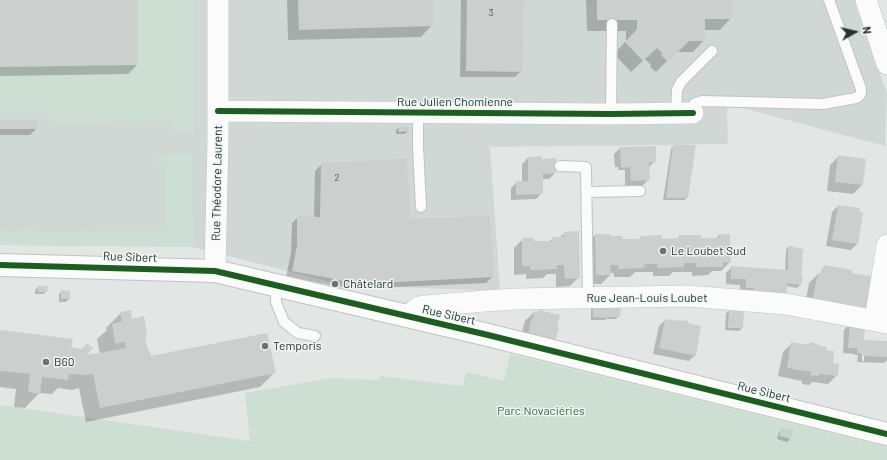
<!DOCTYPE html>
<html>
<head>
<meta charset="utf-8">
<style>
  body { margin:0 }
  #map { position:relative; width:887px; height:460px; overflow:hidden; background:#e2e7e5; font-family:Barlow,sans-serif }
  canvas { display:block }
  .north { position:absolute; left:835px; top:12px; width:40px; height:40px; -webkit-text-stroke:3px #f0f6f3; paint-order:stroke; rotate:82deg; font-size:11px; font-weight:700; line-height:16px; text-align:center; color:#223732 }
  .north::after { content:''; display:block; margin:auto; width:14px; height:18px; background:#223732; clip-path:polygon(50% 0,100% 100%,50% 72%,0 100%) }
</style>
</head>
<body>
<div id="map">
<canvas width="887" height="460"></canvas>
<div class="north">N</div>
</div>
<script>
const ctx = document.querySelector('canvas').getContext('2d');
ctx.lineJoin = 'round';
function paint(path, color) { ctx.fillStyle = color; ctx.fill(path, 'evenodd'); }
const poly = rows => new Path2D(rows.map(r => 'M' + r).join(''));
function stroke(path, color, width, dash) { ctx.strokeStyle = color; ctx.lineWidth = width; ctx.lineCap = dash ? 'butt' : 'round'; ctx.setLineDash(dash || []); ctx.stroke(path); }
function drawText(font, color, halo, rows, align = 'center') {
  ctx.font = font + ' Barlow,sans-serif'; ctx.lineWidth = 3; ctx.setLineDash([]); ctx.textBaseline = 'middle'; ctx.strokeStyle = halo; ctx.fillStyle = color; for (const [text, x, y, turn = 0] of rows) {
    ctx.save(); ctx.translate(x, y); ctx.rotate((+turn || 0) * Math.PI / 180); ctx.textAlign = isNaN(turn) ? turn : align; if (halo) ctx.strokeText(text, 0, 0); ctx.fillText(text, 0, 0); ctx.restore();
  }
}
const built = poly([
  [0,0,855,0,887,94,885,146,727,104,728,144,490,147,500,291,342,285,193,247,0,245]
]);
const green = poly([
  [138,0,193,0,193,133,174,133,173,121,51,124,50,114,0,114,0,67,138,65],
  [173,154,192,154,193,247,0,245,0,231,18,232,27,229,34,229,42,232,154,230,166,231,166,163,154,163,157,156],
  [510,354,535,360,887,447,887,460,0,460,0,405,250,441,245,393,331,378,379,380,381,376,463,386,466,372,504,381]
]);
const shadow = poly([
  [0,0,137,0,137,65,128,74,0,76],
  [287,0,432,0,432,25,421,37,288,40],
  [461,0,523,0,521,71,515,77,460,77],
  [586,0,731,0,731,18,720,30,704,30,704,40,693,52,676,52,656,72,650,67,651,65,645,59,631,72,614,54,626,41,626,31,587,31],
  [0,121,36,129,30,135,0,135],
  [399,127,408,131,405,134,396,134,396,130],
  [674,146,687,197,685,200,663,200,671,149],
  [620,148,655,161,649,167,649,179,642,186,625,186,625,170,618,170,618,167,615,167,614,154],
  [839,156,865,160,862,185,853,194,827,191,830,165],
  [528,158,541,160,555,173,549,179,542,179,542,193,536,199,511,200,511,188,517,182,522,182,522,164],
  [322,164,409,220,493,276,486,283,353,289,286,277,291,253,292,223,298,217,314,218,315,171],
  [838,206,857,244,851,250,826,246,832,212],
  [565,233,579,277,570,286,556,287,556,274,547,274,543,278,526,279,526,274,514,275,514,248,523,239,533,242,549,242,553,238,559,238],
  [595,235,622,240,638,240,641,237,661,240,677,239,680,236,700,239,716,239,719,235,730,262,721,271,712,271,708,275,692,276,692,272,673,272,669,276,653,276,653,272,635,272,630,277,614,277,614,273,610,273,610,275,601,284,587,284,586,244],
  [788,247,800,268,800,285,797,288,786,286,740,293,740,285,726,284,726,273,732,267,785,271,786,250],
  [825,266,851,271,804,310,809,283,818,274,821,274,822,269],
  [38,287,46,291,44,294,35,294,35,290],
  [62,291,69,299,66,302,59,302,59,294],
  [593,306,619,316,616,319,606,319,605,320,591,320,591,309],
  [729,311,742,328,739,331,725,330,726,313],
  [534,312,559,316,519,343,525,321],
  [121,313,131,320,144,338,150,358,275,372,260,387,86,422,79,388,72,390,58,388,52,394,39,393,25,408,14,407,16,389,0,387,0,331,70,348,85,357,100,354,97,339,107,330,106,328],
  [665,320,686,324,695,355,689,361,653,354,659,326],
  [850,324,863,341,887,342,887,360,884,363,857,362,858,355,855,355,855,354,843,353,844,330],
  [864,350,864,361,862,361,862,353],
  [792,343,808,345,810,343,825,351,837,375,828,384,812,382,809,385,802,384,802,381,778,376,783,352],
  [782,429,790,439,787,442,777,439,779,432]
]);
const building = poly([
  [0,0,138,0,138,65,0,67],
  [298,0,433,0,433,26,299,30],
  [467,0,524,0,522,72,466,71],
  [597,0,732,0,732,19,705,19,705,41,689,41,668,62,661,55,662,53,657,48,643,61,625,42,637,29,637,20,597,20],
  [0,120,37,120,37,129,0,129],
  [398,126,408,126,409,131,399,132],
  [673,145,696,145,688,198,666,198],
  [656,146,656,162,649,162,650,180,631,181,630,167,621,168,620,147],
  [838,155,866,159,863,185,835,182],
  [542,156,542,159,556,158,556,173,543,174,543,194,516,195,516,181,528,181,528,157],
  [407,159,410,219,490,216,494,277,360,284,292,271,297,246,297,216,320,217,321,163],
  [838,205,860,208,859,212,863,212,858,244,832,240],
  [579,231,580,278,565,279,564,265,557,265,557,269,535,270,530,270,530,266,522,266,522,238,534,238,534,241,552,241,552,237,564,237,564,232],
  [595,234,610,234,610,236,622,236,623,239,640,239,640,236,662,235,662,239,680,238,679,235,701,235,701,238,719,238,719,234,730,234,731,263,723,262,723,267,696,267,696,263,684,263,684,267,657,268,657,264,644,264,645,268,618,269,618,265,610,265,611,275,596,275],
  [788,246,804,249,802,257,803,257,801,267,803,267,801,276,803,276,801,285,787,283,787,297,753,295,754,288,746,288,746,279,731,279,731,266,788,270],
  [824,265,852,270,852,273,875,277,870,308,864,312,812,302,818,273,822,273],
  [38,286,48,286,47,292,38,292],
  [61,290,70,291,70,299,61,299],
  [593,305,621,305,620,317,610,317,608,318,593,317],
  [131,310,132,319,144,316,147,336,145,337,148,351,150,351,151,356,267,333,276,373,100,408,93,374,88,375,69,374,68,380,42,377,40,394,28,392,30,374,0,371,0,330,73,339,71,347,82,349,87,343,93,348,87,355,126,348,125,342,115,344,112,324,122,321,120,312],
  [539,310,560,315,557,327,559,327,555,341,528,334,531,320,532,321,534,311,539,312],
  [729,310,744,310,743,328,728,328],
  [665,319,679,321,679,320,688,321,688,323,701,326,696,356,659,348],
  [850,323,865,325,864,340,887,341,887,357,863,356,863,353,857,353,858,348,848,348],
  [791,342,810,345,810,342,817,344,817,345,827,347,826,350,834,351,833,363,839,364,838,376,819,374,819,376,810,375,811,372,787,368],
  [781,428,793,430,791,439,779,436]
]);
const service = poly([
  [418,113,418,147,421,207],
  [676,113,677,90,681,82,712,51],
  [693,113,694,104,702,101,823,104,856,98,859,96,861,93,861,89,829,0],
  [611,114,612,24],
  [560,166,586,167,588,298],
  [587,192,640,191],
  [277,285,276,294,276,302,284,322,298,333,315,336]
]);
const minor = poly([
  [866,0,887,64],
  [218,111,611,114,693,113],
  [215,271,218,140,218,0],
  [411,317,415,310,419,307,426,306,485,301,516,299,688,296,786,304,887,323],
  [875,320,887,245]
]);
const tertiary = poly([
  [0,265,215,271,488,335,887,434]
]);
const cycleway = poly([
  [218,111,611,114,693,113],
  [0,265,215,271,488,335,887,434]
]);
const markers = [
  [663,251,4,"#657571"],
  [335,284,4,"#657571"],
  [265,346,4,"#657571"],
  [46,362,4,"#657571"]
];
const numberNames = [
  ["3",491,13],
  ["2",337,178]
];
const streetNames = [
  ["Rue Julien Chomienne",455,102],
  ["Rue Théodore Laurent",217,183,-89],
  ["Rue Sibert",130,257,2],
  ["Rue Jean-Louis Loubet",647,298],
  ["Rue Sibert",449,315,13],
  ["Rue Sibert",764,392,14]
];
const poiNames = [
  ["Le Loubet Sud",671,251],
  ["Châtelard",343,284],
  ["Temporis",273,346],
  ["B60",54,362]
];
const parkNames = [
  ["Parc Novaciéries",541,411]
];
paint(built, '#d0d8d5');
paint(green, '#ccdfd2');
paint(shadow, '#0003');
paint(building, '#cbcfce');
stroke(service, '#bfc4c2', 12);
stroke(minor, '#bfc4c2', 22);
stroke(tertiary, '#bfc4c2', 24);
stroke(service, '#fbfbfb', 10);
stroke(minor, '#fbfbfb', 21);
stroke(tertiary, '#fbfbfb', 22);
stroke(cycleway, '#1b5e20', 6);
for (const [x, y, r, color] of markers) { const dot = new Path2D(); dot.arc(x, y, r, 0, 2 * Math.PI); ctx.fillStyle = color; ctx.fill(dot); stroke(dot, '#f0f6f3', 1.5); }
drawText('10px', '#4d5e5a', null, numberNames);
drawText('12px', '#223732', '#f0f6f3', streetNames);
drawText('12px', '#223732', '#f0f6f3', poiNames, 'left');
drawText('12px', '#316a47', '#f0f6f3', parkNames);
</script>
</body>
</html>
